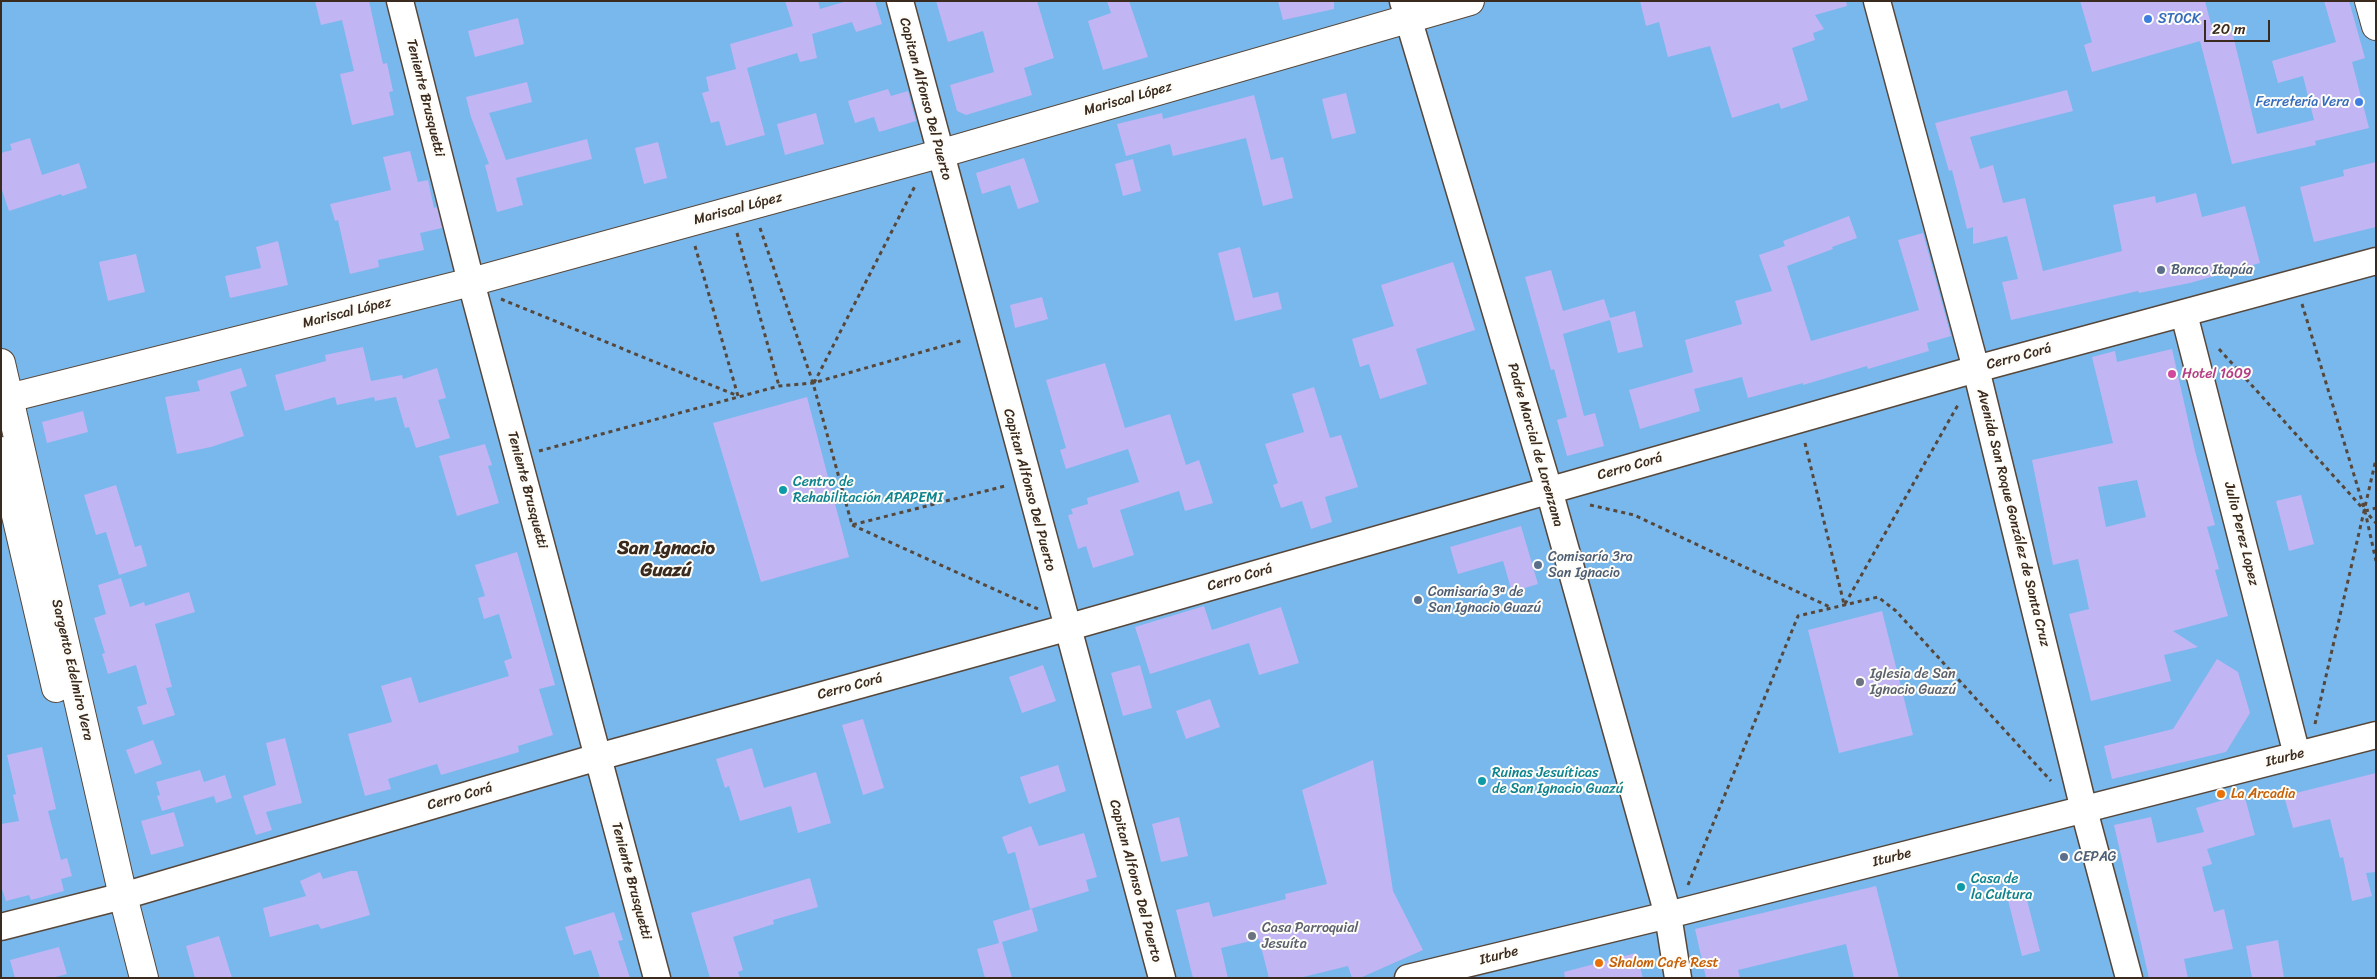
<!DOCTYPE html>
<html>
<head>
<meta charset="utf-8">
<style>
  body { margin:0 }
  #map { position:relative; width:2377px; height:979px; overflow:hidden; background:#f8ecda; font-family:Sriracha,sans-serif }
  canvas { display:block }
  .frame { position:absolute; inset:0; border:2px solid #3b2a1e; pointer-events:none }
  .scale { position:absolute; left:2204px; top:20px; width:66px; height:22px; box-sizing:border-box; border:2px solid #3b2a1e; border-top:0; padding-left:6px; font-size:15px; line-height:18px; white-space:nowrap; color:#3b2a1e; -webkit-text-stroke:4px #fdfcf7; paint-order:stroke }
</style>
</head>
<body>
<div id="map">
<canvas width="2377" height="979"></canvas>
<div class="frame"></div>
<div class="scale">20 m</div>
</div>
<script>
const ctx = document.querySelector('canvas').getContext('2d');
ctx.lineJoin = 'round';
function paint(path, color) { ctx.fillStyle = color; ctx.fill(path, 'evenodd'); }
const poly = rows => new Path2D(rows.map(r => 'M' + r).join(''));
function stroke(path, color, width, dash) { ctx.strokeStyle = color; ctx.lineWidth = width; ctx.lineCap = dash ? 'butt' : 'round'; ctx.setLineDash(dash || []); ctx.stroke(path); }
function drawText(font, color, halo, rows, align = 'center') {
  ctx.font = font + ' Sriracha,sans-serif'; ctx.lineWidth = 4; ctx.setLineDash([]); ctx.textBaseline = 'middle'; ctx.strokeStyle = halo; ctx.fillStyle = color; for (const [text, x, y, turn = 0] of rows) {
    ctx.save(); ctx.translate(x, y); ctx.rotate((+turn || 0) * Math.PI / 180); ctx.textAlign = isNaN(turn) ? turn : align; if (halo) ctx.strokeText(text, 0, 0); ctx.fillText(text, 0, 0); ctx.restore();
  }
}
const water = poly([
  [1,1,2376,1,2376,978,1,978]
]);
const building = poly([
  [315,1,369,1,383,64,387,63,393,91,389,92,394,115,352,125,340,74,354,71,342,20,321,25],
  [785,1,818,1,820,9,847,1,875,1,882,24,856,32,852,22,812,34,817,58,800,62,797,53,747,68,765,135,726,146,719,121,711,123,702,93,709,91,706,77,736,69,730,44,793,26],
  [936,1,1037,1,1054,58,1024,68,1032,95,966,115,957,111,950,85,994,72,983,31,948,42],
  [1107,1,1129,1,1148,57,1103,70,1088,21,1111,13],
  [1278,1,1334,1,1334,9,1283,20],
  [1640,1,1846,1,1847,6,1815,15,1824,29,1813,33,1815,40,1792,48,1808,100,1781,109,1779,103,1732,118,1710,46,1668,57,1659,22,1646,26],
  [2080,1,2205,1,2212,28,2230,23,2257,134,2314,120,2303,76,2278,83,2272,61,2336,42,2324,1,2349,1,2365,58,2352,62,2369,128,2315,141,2316,145,2232,164,2200,41,2092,72,2084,45,2092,42],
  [518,18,524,44,475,57,468,31],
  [527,82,532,102,489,113,506,160,587,139,592,159,516,178,523,205,497,212,485,165,489,164,471,117,466,97],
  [888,89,891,96,908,91,916,121,879,132,874,117,855,123,848,101],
  [2067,90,2073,111,1970,137,1980,169,1993,165,2003,203,2025,198,2043,271,2122,251,2113,205,2155,196,2156,203,2196,193,2202,217,2245,206,2260,263,2190,283,2139,293,2138,291,2011,320,2002,282,2018,279,2007,236,1973,244,1973,227,1967,229,1952,170,1949,171,1935,123],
  [1346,93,1356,133,1332,139,1322,99],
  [1254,95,1271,160,1283,157,1293,198,1263,206,1246,138,1173,156,1170,144,1126,156,1117,124,1162,113,1163,119],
  [816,113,824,144,785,155,777,124],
  [30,138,42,175,79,163,87,188,62,196,61,194,9,211,1,187,1,153,12,150,10,144],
  [658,142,667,178,644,184,635,148],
  [410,151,418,182,428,180,434,208,437,207,442,228,420,233,424,250,378,260,379,267,350,274,338,220,335,221,330,204,391,190,383,157],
  [1024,158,1039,202,1018,209,1010,185,982,194,976,173],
  [1133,159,1141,191,1123,196,1115,164],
  [2376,162,2376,227,2314,242,2300,187,2344,176,2343,170],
  [1849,216,1857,238,1832,247,1833,249,1787,266,1811,341,1919,310,1898,240,1923,233,1951,336,1927,343,1929,351,1868,369,1867,366,1803,385,1803,383,1748,398,1742,377,1694,389,1700,411,1640,429,1629,390,1693,372,1685,340,1742,324,1735,301,1772,291,1759,255,1785,246,1783,241],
  [278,241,288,285,230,298,225,276,261,268,256,247],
  [1240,247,1253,298,1278,292,1282,309,1235,321,1218,253],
  [136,254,145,292,108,301,99,262],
  [1453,262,1475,330,1416,349,1427,384,1380,399,1369,364,1360,367,1352,339,1394,326,1381,285],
  [1551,270,1563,311,1604,299,1610,318,1635,311,1643,347,1618,353,1610,320,1563,334,1584,416,1595,413,1604,446,1567,456,1557,420,1567,417,1554,369,1551,370,1525,277],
  [1042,297,1048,319,1015,328,1010,305],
  [363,347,371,381,402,375,403,379,437,368,446,398,438,400,450,438,416,448,409,427,405,428,396,397,375,401,374,397,337,405,335,397,285,411,275,375,326,361,325,355],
  [2172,349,2195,451,2215,525,2207,527,2219,569,2215,570,2228,616,2173,631,2198,647,2164,655,2171,681,2091,701,2069,614,2089,609,2078,559,2053,565,2032,460,2113,443,2092,357,2115,351,2117,362],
  [2137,480,2146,517,2106,527,2098,487],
  [1105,363,1125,428,1170,414,1186,465,1199,460,1213,503,1185,511,1179,491,1120,510,1134,555,1093,568,1086,546,1078,549,1068,515,1073,514,1071,509,1088,504,1087,498,1139,482,1128,449,1066,469,1060,450,1066,448,1046,380],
  [241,368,247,386,230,392,244,436,211,447,177,454,165,397,200,391,197,381],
  [1314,387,1330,438,1341,435,1358,487,1325,497,1332,522,1311,529,1302,501,1281,508,1273,485,1278,483,1265,444,1304,432,1292,394],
  [807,397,849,557,761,582,713,423],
  [83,411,88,432,47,443,42,422],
  [485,444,492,465,488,466,499,503,457,516,439,456],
  [116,485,135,547,141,545,147,566,119,575,106,532,96,535,84,495],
  [2301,495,2314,544,2289,551,2276,501],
  [1521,526,1538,584,1512,592,1503,561,1458,574,1450,547],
  [517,552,555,685,539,689,553,735,518,746,519,752,441,775,437,764,388,779,391,789,365,796,348,734,392,722,381,686,411,677,419,703,509,676,504,661,512,658,499,614,484,619,478,598,485,596,475,565],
  [121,578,130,607,144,602,145,606,189,592,195,612,155,624,172,687,166,688,175,715,143,725,137,707,147,704,136,665,108,674,102,654,105,653,94,618,106,614,98,585],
  [1204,606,1212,630,1281,607,1299,663,1259,675,1249,643,1150,674,1135,627],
  [1882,611,1913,735,1839,753,1808,630],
  [2217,659,2238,672,2250,713,2226,752,2112,779,2104,746,2173,729],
  [1043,665,1056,701,1022,713,1009,677],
  [1140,665,1152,708,1123,716,1111,673],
  [1210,699,1220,727,1186,739,1176,711],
  [863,719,884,788,863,795,842,725],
  [285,738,302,803,266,812,272,830,256,835,243,796,276,785,266,743],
  [153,740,162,764,135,774,126,750],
  [42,747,56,809,48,811,61,860,67,858,72,876,61,879,64,891,31,900,29,895,6,901,1,886,1,824,19,821,13,795,16,794,7,755],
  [752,748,764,788,816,772,831,823,798,833,791,806,740,821,729,786,725,788,716,759],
  [1373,760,1393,891,1423,950,1360,978,1352,978,1348,966,1299,978,1269,978,1259,939,1221,948,1228,978,1193,978,1176,910,1209,902,1213,917,1286,899,1285,894,1327,884,1302,790],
  [1058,765,1066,791,1029,804,1020,777],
  [200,770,204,782,225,775,232,798,216,803,214,796,162,811,157,796,160,795,156,782],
  [2376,773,2376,872,2366,873,2372,896,2352,901,2343,857,2340,858,2330,819,2293,828,2284,796],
  [2244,794,2255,835,2207,849,2212,864,2202,867,2214,912,2224,909,2233,949,2184,959,2188,978,2149,978,2114,825,2151,817,2157,843,2204,832,2196,808],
  [174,812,184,846,151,855,141,821],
  [1179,817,1188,856,1161,862,1152,824],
  [1031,826,1039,846,1084,833,1097,877,1086,880,1089,891,1030,909,1015,852,1008,854,1002,837],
  [350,871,357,871,370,915,321,929,318,924,270,937,263,908,306,896,300,881,320,872,323,879],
  [810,878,818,907,773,920,774,924,733,937,743,970,738,972,740,978,710,978,691,913],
  [1876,886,1899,978,1854,978,1846,944,1738,970,1740,978,1706,978,1695,929],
  [2026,896,2040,951,2022,956,2008,900],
  [1032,909,1038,931,1002,942,1012,978,985,978,977,949,999,943,993,921],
  [614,912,623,940,618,941,630,978,600,978,591,950,574,955,565,927],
  [219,936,232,978,195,978,186,946],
  [2278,940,2284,978,2252,978,2246,946],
  [59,947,67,974,52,978,15,978,10,960],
  [1636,953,1643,978,1565,978,1564,972]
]);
const path = poly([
  [760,228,813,383,852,525,1005,486],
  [737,233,779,386],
  [695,246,738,396],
  [501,299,738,396],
  [2302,304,2365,511,2376,561],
  [2219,349,2376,523],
  [814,383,915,186],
  [1805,443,1844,604],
  [539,451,779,386,813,383,964,340],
  [1590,505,1634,515,1832,608],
  [2365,511,2376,508],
  [852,525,1038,609],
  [1845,604,1959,403],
  [2315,724,2376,459],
  [1688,885,1798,616,1878,597,1896,611,2051,781]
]);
const street = poly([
  [400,1,471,282,657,978],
  [900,1,1162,978],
  [1403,1,1549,490,1668,915,1678,978],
  [1877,1,1976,369,2084,810,2129,978],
  [2184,314,2297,755],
  [1,927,123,896,598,757,1066,628,1976,369,2376,261],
  [1408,978,1668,915,2376,735]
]);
const secondary = poly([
  [1,363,123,896,144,978],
  [1,451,56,688]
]);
const primary = poly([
  [1,400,471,282,939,154,1470,1]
]);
const highway = poly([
  [2369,1,2376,26]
]);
const markers = [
  [2148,19,5,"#3f7fe0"],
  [2359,102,5,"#3f7fe0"],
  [2161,270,5,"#5c6f8a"],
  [2172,374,5,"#d1479c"],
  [783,490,5,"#0f9aa8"],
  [1538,565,5,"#5c6f8a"],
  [1418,600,5,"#5c6f8a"],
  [1860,682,5,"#6b7280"],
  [1482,781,5,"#0f9aa8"],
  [2221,794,5,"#e8710a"],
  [2064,857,5,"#5c6f8a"],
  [1961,887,5,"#0f9aa8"],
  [1252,936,5,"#6b7280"],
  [1599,963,5,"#e8710a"]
];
const shopNames = [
  ["STOCK",2158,19],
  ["Ferretería Vera",2349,102,"right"]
];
const streetNames = [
  ["Teniente Brusquetti",425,98,76],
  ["Capitan Alfonso Del Puerto",925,99,75],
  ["Mariscal López",1128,99,-16],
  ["Mariscal López",738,209,-15],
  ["Mariscal López",347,313,-14],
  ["Cerro Corá",2019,357,-15],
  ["Padre Marcial de Lorenzana",1535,445,74],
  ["Cerro Corá",1630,467,-16],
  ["Teniente Brusquetti",527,490,75],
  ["Capitan Alfonso Del Puerto",1029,490,75],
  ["Avenida San Roque González de Santa Cruz",2013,518,76],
  ["Julio Perez Lopez",2241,534,76],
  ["Cerro Corá",1240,578,-16],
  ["Sargento Edelmiro Vera",72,670,77],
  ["Cerro Corá",850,687,-15],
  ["Iturbe",2285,758,-14],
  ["Cerro Corá",460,797,-16],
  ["Iturbe",1892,858,-14],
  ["Teniente Brusquetti",631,881,75],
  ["Capitan Alfonso Del Puerto",1135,881,75],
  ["Iturbe",1499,956,-14]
];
const serviceNames = [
  ["Banco Itapúa",2171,270],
  ["Comisaría 3ra",1548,557],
  ["San Ignacio",1548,573],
  ["Comisaría 3ª de",1428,592],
  ["San Ignacio Guazú",1428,608],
  ["CEPAG",2074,857]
];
const hotelNames = [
  ["Hotel 1609",2182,374]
];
const cultureNames = [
  ["Centro de",793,482],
  ["Rehabilitación APAPEMI",793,498],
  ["Ruinas Jesuíticas",1492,773],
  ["de San Ignacio Guazú",1492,789],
  ["Casa de",1971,879],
  ["la Cultura",1971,895]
];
const worshipNames = [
  ["Iglesia de San",1870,674],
  ["Ignacio Guazú",1870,690],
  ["Casa Parroquial",1262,928],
  ["Jesuíta",1262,944]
];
const foodNames = [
  ["La Arcadia",2231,794],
  ["Shalom Cafe Rest",1609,963]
];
const districtNames = [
  ["San Ignacio",666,549],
  ["Guazú",666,571]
];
paint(water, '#78b8ec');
paint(building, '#c2b5f4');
stroke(street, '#57473a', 29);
stroke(secondary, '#57473a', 30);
stroke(primary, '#57473a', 30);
stroke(highway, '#57473a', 30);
stroke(path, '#57473a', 3, [4, 4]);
stroke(street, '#fff', 26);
stroke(secondary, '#fff', 28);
stroke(primary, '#fff', 28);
stroke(highway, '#fff', 28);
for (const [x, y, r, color] of markers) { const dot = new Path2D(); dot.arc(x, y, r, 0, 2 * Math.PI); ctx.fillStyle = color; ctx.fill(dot); stroke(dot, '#fdfcf7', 2); }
drawText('14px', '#366cbe', '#fdfcf7', shopNames, 'left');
drawText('14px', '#3b2a1e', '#fdfcf7', streetNames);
drawText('14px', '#4e5e75', '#fdfcf7', serviceNames, 'left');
drawText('14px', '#b23c85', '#fdfcf7', hotelNames, 'left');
drawText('14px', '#0d838f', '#fdfcf7', cultureNames, 'left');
drawText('14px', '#5b616d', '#fdfcf7', worshipNames, 'left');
drawText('14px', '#c56008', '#fdfcf7', foodNames, 'left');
drawText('bold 19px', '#3b2a1e', '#fdfcf7', districtNames);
</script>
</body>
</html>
